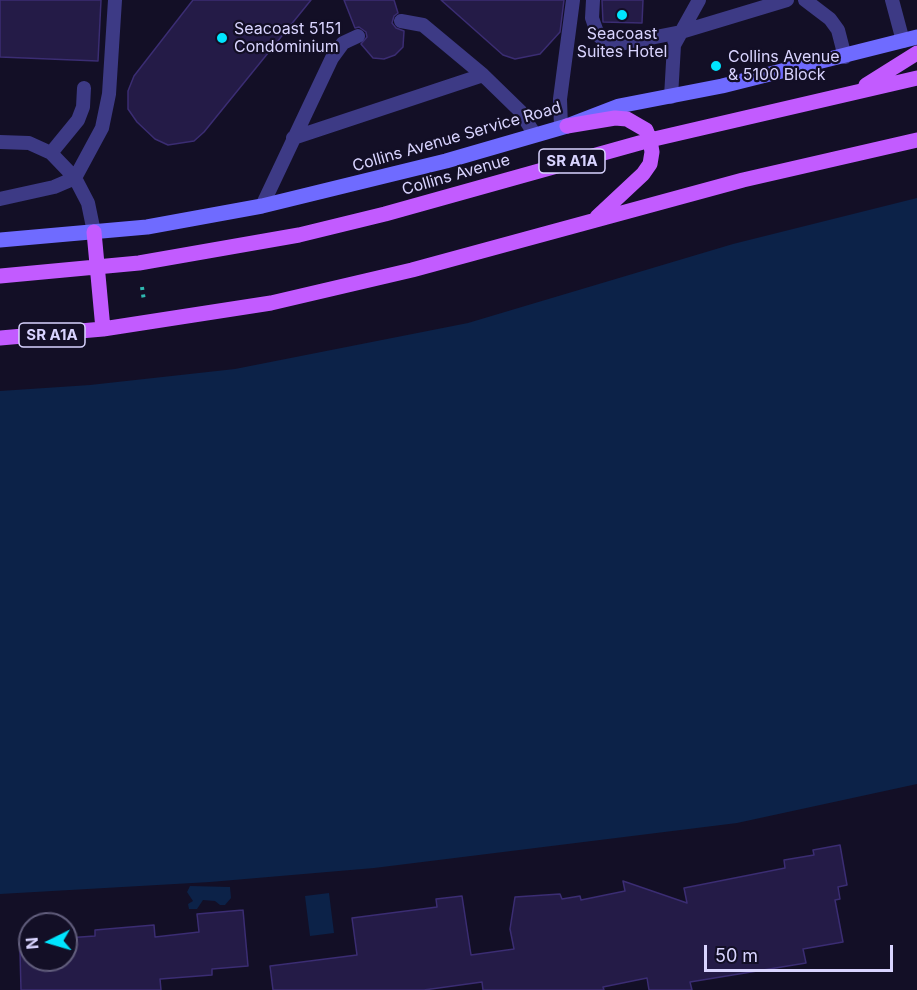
<!DOCTYPE html>
<html>
<head>
<meta charset="utf-8">
<style>
  body { margin:0 }
  #map { position:relative; width:917px; height:990px; overflow:hidden; background:#130f26; font-family:Inter,sans-serif }
  canvas { display:block }
  .north { position:absolute; left:18px; top:912px; width:60px; height:60px; box-sizing:border-box; background:#130f26; border:2px solid #625e7d; border-radius:50%; rotate:265deg; font-size:16px; font-weight:700; line-height:24px; text-align:center; color:#d9d4ff }
  .north::after { content:''; display:block; margin:auto; width:21px; height:27px; background:#00e5ff; clip-path:polygon(50% 0,100% 100%,50% 72%,0 100%) }
  .scale { position:absolute; left:704px; top:945px; width:189px; height:27px; box-sizing:border-box; border:3px solid #d9d4ff; border-top:0; padding-left:8px; font-size:18px; line-height:21px; white-space:nowrap; color:#d9d4ff; -webkit-text-stroke:4px #130f26; paint-order:stroke }
</style>
</head>
<body>
<div id="map">
<canvas width="917" height="990"></canvas>
<div class="north">N</div>
<div class="scale">50 m</div>
</div>
<script>
const ctx = document.querySelector('canvas').getContext('2d');
ctx.lineJoin = 'round';
function paint(path, color) { ctx.fillStyle = color; ctx.fill(path, 'evenodd'); }
const poly = rows => new Path2D(rows.map(r => 'M' + r).join(''));
function stroke(path, color, width, dash) { ctx.strokeStyle = color; ctx.lineWidth = width; ctx.lineCap = dash ? 'butt' : 'round'; ctx.setLineDash(dash || []); ctx.stroke(path); }
function drawText(font, color, halo, rows, align = 'center') {
  ctx.font = font + ' Inter,sans-serif'; ctx.lineWidth = 4.5; ctx.setLineDash([]); ctx.textBaseline = 'middle'; ctx.strokeStyle = halo; ctx.fillStyle = color; for (const [text, x, y, turn = 0] of rows) {
    ctx.save(); ctx.translate(x, y); ctx.rotate((+turn || 0) * Math.PI / 180); ctx.textAlign = isNaN(turn) ? turn : align; if (halo) ctx.strokeText(text, 0, 0); ctx.fillText(text, 0, 0); ctx.restore();
  }
}
const water = poly([
  [917,198,917,784,737,823,374,868,210,882,0,894,0,391,90,385,235,369,468,323,733,244],
  [190,886,230,887,231,898,225,905,220,905,215,901,203,900,197,909,189,909,188,904,193,901,187,892],
  [329,893,334,933,310,936,305,896]
]);
const building = poly([
  [0,0,101,0,98,61,0,57,0,0],
  [193,0,311,0,204,132,194,141,168,145,155,139,137,122,128,109,128,91,134,76,193,0],
  [344,0,394,0,398,13,394,16,392,23,396,28,404,31,403,47,395,55,384,59,373,58,361,44,367,37,366,32,359,27,355,28,344,0],
  [441,0,564,0,560,32,540,54,515,59,503,55,441,0],
  [602,0,643,0,642,23,603,22,602,0],
  [840,845,847,885,838,887,840,899,835,900,843,942,803,949,806,963,690,982,692,990,649,990,647,978,603,987,604,990,483,990,482,982,424,990,273,990,270,966,357,955,352,918,437,907,436,899,462,896,471,955,514,949,510,929,515,897,560,894,562,899,580,896,581,900,625,891,623,881,687,903,684,888,785,868,784,860,814,855,813,850,840,845],
  [243,910,248,966,212,969,212,975,160,979,161,990,21,990,20,951,30,950,30,960,66,960,66,938,95,936,95,930,154,925,155,937,199,932,197,914,243,910]
]);
const path = poly([
  [142,287,144,301]
]);
const lane = poly([
  [593,0,592,18,598,35,610,46,681,32,787,0],
  [805,0,830,19,838,30,845,57],
  [892,0,903,41],
  [401,21,423,25,483,75,520,111,535,135],
  [671,97,674,45,699,0],
  [561,127,560,99,573,0],
  [293,138,483,75],
  [0,142,29,143,51,153,75,178,88,203,94,232],
  [51,153,78,120,83,107,84,88],
  [0,199,54,187,75,178,102,128,109,94,115,0],
  [262,206,332,58,343,43,358,36]
]);
const secondary = poly([
  [0,240,147,227,262,206,446,161,567,126,619,106,722,86,917,37]
]);
const primary = poly([
  [866,85,917,53],
  [567,126,615,118,627,119,646,130,650,140,652,152,650,164,643,174,597,217],
  [94,232,103,329],
  [0,276,139,263,299,235,385,214,650,140,917,78],
  [0,338,103,329,271,303,412,270,743,180,917,140]
]);
const markers = [
  [622,15,6,"#00e5ff"],
  [222,38,6,"#00e5ff"],
  [716,66,6,"#00e5ff"]
];
const shields = [
  [572,161,66],
  [52,335,66]
];
const shieldNames = [
  ["SR A1A",572,161],
  ["SR A1A",52,335]
];
const poiNames = [
  ["Seacoast 5151",234,29],
  ["Condominium",234,47],
  ["Seacoast",622,34,"center"],
  ["Suites Hotel",622,52,"center"],
  ["Collins Avenue",728,57],
  ["& 5100 Block",728,75]
];
const streetNames = [
  ["Collins Avenue Service Road",457,137,-16],
  ["Collins Avenue",456,175,-16]
];
paint(water, '#0c2248');
paint(building, '#241b47');
stroke(building, '#3b2d73', 1.5);
stroke(path, '#2fb8b0', 4, [3, 4.5]);
stroke(lane, '#3d3a85', 14);
stroke(secondary, '#6f6bff', 15);
stroke(primary, '#c25bff', 15);
for (const [x, y, r, color] of markers) { const dot = new Path2D(); dot.arc(x, y, r, 0, 2 * Math.PI); ctx.fillStyle = color; ctx.fill(dot); stroke(dot, '#130f26', 2); }
for (const [x, y, w] of shields) { const box = new Path2D(); box.roundRect(x - w / 2, y - 12, w, 24, 4.5); ctx.fillStyle = '#130f26'; ctx.fill(box); stroke(box, '#d9d4ff', 1.5); }
drawText('bold 15px', '#d9d4ff', null, shieldNames);
drawText('16px', '#d9d4ff', '#130f26', poiNames, 'left');
drawText('16px', '#d9d4ff', '#130f26', streetNames);
</script>
</body>
</html>
